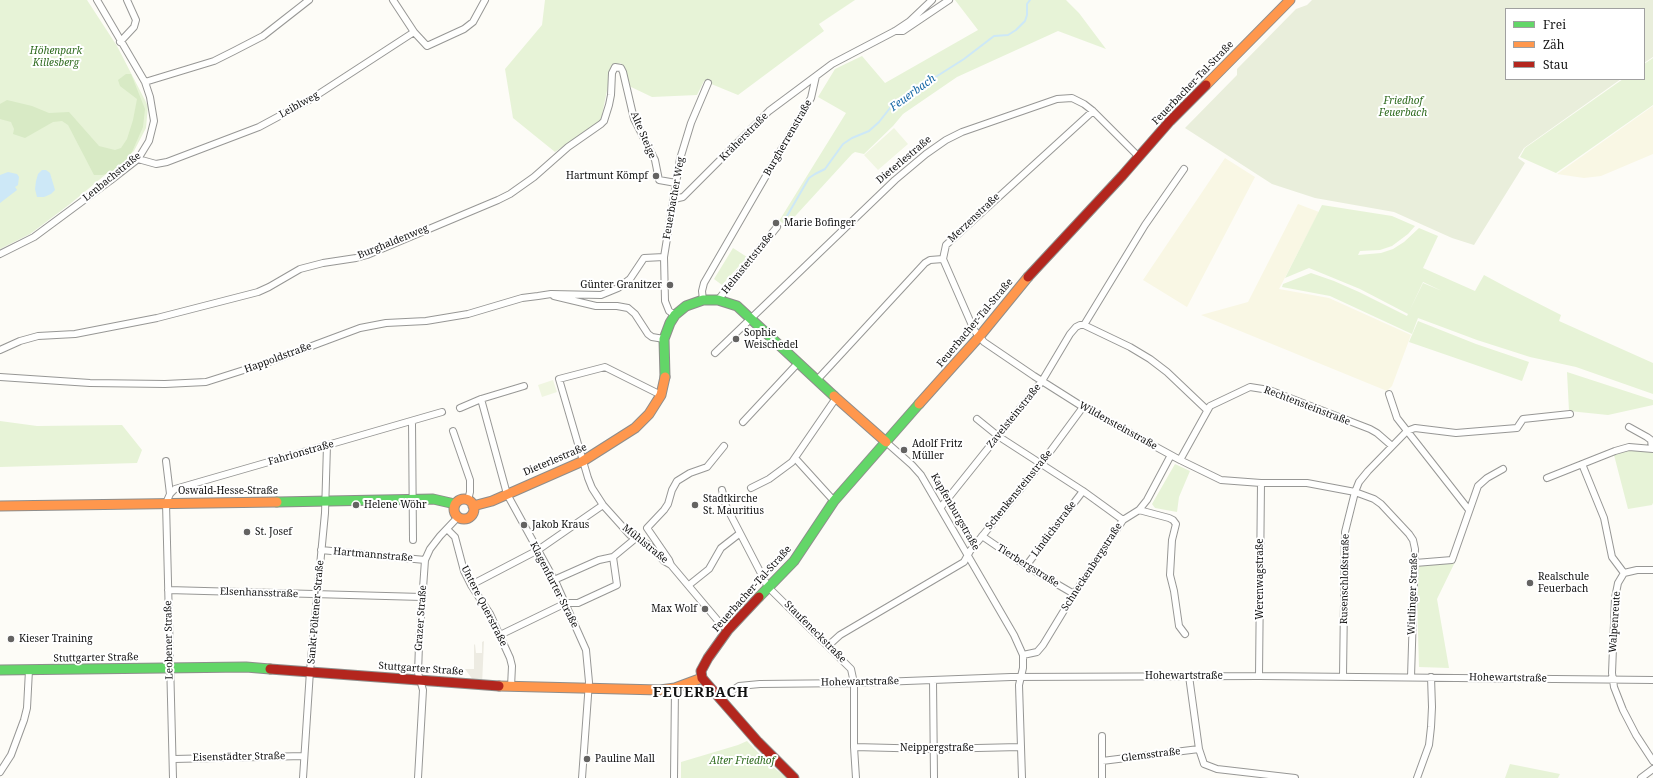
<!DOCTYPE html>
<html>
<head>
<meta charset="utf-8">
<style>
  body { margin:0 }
  #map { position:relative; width:1653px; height:778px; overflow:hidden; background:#fdfcf7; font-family:"Noto Serif",serif }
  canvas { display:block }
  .legend { position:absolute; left:1505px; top:8px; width:140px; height:72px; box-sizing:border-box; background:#fff; border:1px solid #a0a0a0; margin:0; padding:5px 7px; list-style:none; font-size:12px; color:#111 }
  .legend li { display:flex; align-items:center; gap:8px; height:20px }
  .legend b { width:20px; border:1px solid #a0a0a0 }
</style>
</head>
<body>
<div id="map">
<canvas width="1653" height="778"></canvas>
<ul class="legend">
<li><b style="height:5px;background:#63d668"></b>Frei</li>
<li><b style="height:5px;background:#ff974d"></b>Zäh</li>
<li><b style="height:5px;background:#b3261e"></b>Stau</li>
</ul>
</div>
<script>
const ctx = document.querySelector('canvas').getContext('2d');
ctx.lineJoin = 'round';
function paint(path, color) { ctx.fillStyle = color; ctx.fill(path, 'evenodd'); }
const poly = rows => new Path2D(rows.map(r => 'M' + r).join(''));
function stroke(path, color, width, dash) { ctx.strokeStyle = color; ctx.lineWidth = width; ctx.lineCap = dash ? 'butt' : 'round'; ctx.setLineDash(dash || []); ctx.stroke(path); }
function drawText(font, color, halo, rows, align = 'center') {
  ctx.font = font + ' "Noto Serif",serif'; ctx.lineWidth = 4; ctx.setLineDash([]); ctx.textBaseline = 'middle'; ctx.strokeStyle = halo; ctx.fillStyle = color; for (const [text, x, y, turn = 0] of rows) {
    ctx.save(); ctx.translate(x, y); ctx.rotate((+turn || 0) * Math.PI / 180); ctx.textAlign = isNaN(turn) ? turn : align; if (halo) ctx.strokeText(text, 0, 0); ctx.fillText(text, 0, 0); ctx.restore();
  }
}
const farmland = poly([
  [1653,106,1653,154,1601,176,1584,178,1557,174],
  [1225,158,1255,177,1187,307,1143,280],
  [1298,204,1319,212,1279,289,1329,298,1411,335,1392,386,1387,391,1201,315,1248,302]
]);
const green = poly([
  [0,0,87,0,117,46,148,106,146,128,134,151,70,204,30,234,0,249],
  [545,0,855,0,819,24,824,31,738,95,704,81,697,95,652,97,629,86,621,63,612,66,601,120,555,152,513,118,505,69,542,25],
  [955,0,1066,0,1079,13,1106,49,1058,31,957,77,903,114,893,126,864,154,855,152,852,154,787,225,779,221,846,113,818,97,835,69,862,56,885,83,978,30],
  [1653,58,1653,105,1556,173,1520,157,1525,148,1623,79,1644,79,1644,64],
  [1322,205,1392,216,1415,226,1408,234,1392,246,1380,250,1360,251,1358,255,1381,253,1393,249,1404,242,1419,228,1438,236,1423,268,1475,291,1484,275,1510,289,1561,315,1559,321,1653,363,1653,394,1576,367,1579,358,1576,367,1530,357,1477,340,1418,318,1412,334,1330,296,1282,287,1283,284,1311,273,1334,281,1359,292,1407,316,1423,283,1442,291,1423,282,1408,314,1360,289,1309,268,1285,278],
  [733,248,747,257,722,285,714,279],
  [1418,321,1476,344,1529,362,1522,381,1409,342],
  [1567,372,1653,400,1653,405,1608,415,1569,411],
  [0,421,37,426,122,425,142,450,137,463,0,467],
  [1630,450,1653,452,1653,503,1652,505,1628,509,1614,455],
  [1175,464,1190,471,1179,497,1177,512,1155,508,1152,504],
  [1456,560,1437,599,1449,668,1419,667,1416,565],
  [747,741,769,764,787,778,681,778,681,762,738,745],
  [1510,764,1560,774,1558,778,1505,778]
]);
const forest = poly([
  [126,74,131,74,145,109,143,127,132,152,125,162,115,170,103,175,94,175,68,125,62,121,53,122,25,138,13,134,14,129,11,122,0,119,0,104,7,100,32,106,49,113,69,112,99,146,115,150,121,148,127,139,133,120,137,99,120,86,118,80]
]);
const cemetery = poly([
  [1312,0,1653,0,1653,57,1644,63,1644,9,1506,9,1506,79,1621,79,1524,148,1518,158,1525,163,1474,245,1452,238,1394,212,1315,198,1272,184,1185,128,1237,75,1237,69,1296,9,1307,5]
]);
const pitch = poly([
  [894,128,908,144,878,170,864,155],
  [553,380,557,392,542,397,538,385]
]);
const plaza = poly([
  [484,641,482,685,476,684,465,669,474,669,474,645,475,644,476,653,482,653,482,642]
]);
const water = poly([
  [42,170,46,170,50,173,55,190,51,194,44,197,37,197,35,189,36,181,38,174],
  [8,172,17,174,19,177,18,185,15,187,17,190,0,203,0,175]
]);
const stream = poly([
  [787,216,809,178,815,174,825,169,843,144,852,138,869,131,879,122,890,108,901,102,923,85,964,59,994,36,1008,35,1016,30,1025,21,1027,15,1027,4,1030,0]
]);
const street = poly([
  [895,31,903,31,949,0],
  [414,32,427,46,464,29,473,22,485,0],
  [120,42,134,27,136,20,127,0],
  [145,82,214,61,234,51,263,36,309,0],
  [1093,111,946,245,943,259,974,330,984,342,1034,376,1083,407,1180,460,1221,480,1261,483,1307,483,1355,492,1374,499,1381,504,1409,534,1413,540,1415,549,1411,677],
  [138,159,156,164,167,162,259,127,311,99,414,32,393,0],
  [674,199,683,197,769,111,816,76],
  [0,254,34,237,111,180,138,159,149,141,154,121,150,97,145,82,97,0],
  [554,296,596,306,617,306,628,308,635,314,648,334,652,337,664,339],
  [703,300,702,291,704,283,811,98,816,76,832,64,895,31,910,21,932,0],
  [718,300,777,227],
  [675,315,669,311,665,301,664,257,680,159,691,123,708,83],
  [1084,325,1145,225,1184,169],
  [0,350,20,341,38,336,75,334,157,318,258,292,269,287,300,269,323,263,356,258,367,255,498,200,510,194,534,177,568,147,601,124,604,121,609,105,611,95,612,73,615,67,621,68,623,72,634,119,655,160,659,180,676,183],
  [715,353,895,180,926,154,946,140,962,132,1057,99,1072,98,1084,104,1093,111,1139,157],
  [0,377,90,383,165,384,206,382,269,362,360,328,386,323,426,321,468,314,522,298,538,296,551,294,601,295,618,288,630,279,644,258,664,257],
  [817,380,925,263,930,260,943,259],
  [1389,394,1397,418,1469,510],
  [661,395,605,367,559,379,588,478,592,488,603,505,630,535,649,545,664,561,671,565,719,622,728,630],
  [481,399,507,494,556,583,586,650,589,682,582,778],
  [460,408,481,399,524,386],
  [977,419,998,436,1083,491,1123,520],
  [412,422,413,540],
  [743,422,798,363],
  [1629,427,1647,437,1651,440,1652,448],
  [453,431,470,480,470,492,468,500],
  [886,442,912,465,921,475,1014,635,1023,655,1023,668,1019,685,1022,778],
  [795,458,834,501],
  [1180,460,1210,406,1250,387,1269,390,1370,429,1377,433,1392,446],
  [166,461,170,494],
  [1582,464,1604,518,1612,557,1624,573],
  [1547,478,1615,451,1629,447,1653,449],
  [751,488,769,479,792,462,836,398],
  [722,490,726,506,768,587,851,669,854,683,854,747,856,778],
  [941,507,1042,381,1070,334,1076,327,1080,325,1084,325,1130,347,1150,359,1167,372,1207,410],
  [1139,510,1169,518,1173,520,1176,524,1172,540,1170,575,1174,591,1179,626,1185,634],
  [447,529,455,537,464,571,471,585,490,614,510,658,512,666,511,687],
  [982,536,1026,566,1074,594],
  [321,550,425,560],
  [1415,563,1452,560,1478,486,1487,478,1503,469],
  [671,565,669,560,647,528,664,510,668,504,672,490,677,481,690,473,707,467,724,446],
  [1026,566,1083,491],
  [1653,570,1637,570,1624,573,1618,583,1615,598,1612,673,1614,687,1623,710,1636,735,1653,761],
  [554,580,599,560,613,557,636,538],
  [471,585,538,550,603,505],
  [689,585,709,569,721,548,739,534],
  [168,590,422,597],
  [566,603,578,603,617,585,613,557],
  [500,635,566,603],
  [829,645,840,635,964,562,970,551,1041,464,1083,407],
  [1023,655,1037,652,1043,645,1074,594,1123,520,1139,510,1147,500,1171,455],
  [1189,676,1199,749,1204,764,1217,769,1295,778],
  [1259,676,1261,483],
  [1343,676,1345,532,1355,492,1359,482,1368,471,1407,431,1415,428,1456,433,1517,428,1523,419,1570,414],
  [933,680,934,778],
  [719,699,739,686,760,684,854,683,1011,677,1259,676,1653,680],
  [1102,736,1102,778],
  [854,747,934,749,1020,747],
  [174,759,304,756],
  [1102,761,1199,749],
  [0,772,11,755,24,720,27,708,29,670],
  [173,778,166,503,170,494,175,489,442,412],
  [303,778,310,671,325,513,327,445],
  [418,778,423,690,418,673,419,645,425,560,430,549,440,536,458,517],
  [674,778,675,688],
  [1417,778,1429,745,1431,727,1432,707,1431,677],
  [1641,778,1653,769]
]);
const fast = poly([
  [665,377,664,339,670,323,675,315,686,306,703,300,718,300,737,306,834,396],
  [277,502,433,499,455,504],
  [759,597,794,561,834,501,919,404],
  [0,670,246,667,270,669]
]);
const slow = poly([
  [1206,85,1290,0],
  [834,396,886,442],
  [919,404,979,337,1028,277],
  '454 509a10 10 0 1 1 20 0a10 10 0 1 1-20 0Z',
  [0,506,277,502],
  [473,506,492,501,583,461,635,428,649,414,661,395,665,377],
  [499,686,660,690,675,688,702,678]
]);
const jam = poly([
  [1028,277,1122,176,1170,121,1206,85],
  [759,597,728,630,708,658,701,671,702,678,758,742,794,778],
  [270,669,499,686]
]);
const markers = [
  [656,176,4,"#646362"],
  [776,223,4,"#646362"],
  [670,285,4,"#646362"],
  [736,339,4,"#646362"],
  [904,450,4,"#646362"],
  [356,505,4,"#646362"],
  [695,505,4,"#646362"],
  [524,525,4,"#646362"],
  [247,532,4,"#646362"],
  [1530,583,4,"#646362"],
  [705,609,4,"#646362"],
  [11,639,4,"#646362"],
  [587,759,4,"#646362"]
];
const parkNames = [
  ["Höhenpark",56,51],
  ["Killesberg",56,63],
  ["Friedhof",1403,101],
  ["Feuerbach",1403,113],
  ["Alter Friedhof",742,761]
];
const streetNames = [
  ["Feuerbacher-Tal-Straße",1193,83,-46],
  ["Leiblweg",299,105,-29],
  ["Alte Steige",643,135,67],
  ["Kräherstraße",744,137,-45],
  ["Burgherrenstraße",788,138,-60],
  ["Dieterlestraße",904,160,-40],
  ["Lenbachstraße",112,177,-39],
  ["Feuerbacher Weg",674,198,-80],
  ["Merzenstraße",974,218,-43],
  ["Burghaldenweg",393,242,-22],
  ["Helmstettstraße",748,263,-51],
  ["Feuerbacher-Tal-Straße",975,323,-50],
  ["Happoldstraße",278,358,-20],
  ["Rechtensteinstraße",1307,406,21],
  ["Zavelsteinstraße",1014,416,-51],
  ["Wildensteinstraße",1118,426,29],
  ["Fahrionstraße",301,453,-16],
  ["Dieterlestraße",555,460,-23],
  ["Schenkensteinstraße",1019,490,-51],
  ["Oswald-Hesse-Straße",228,491],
  ["Kapfenburgstraße",955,512,60],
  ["Lindichstraße",1054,529,-53],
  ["Mühlstraße",645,544,39],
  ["Hartmannstraße",373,555,5],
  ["Tierbergstraße",1028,566,32],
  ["Schneckenbergstraße",1092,567,-57],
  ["Werenwagstraße",1260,579,-90],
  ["Rusenschloßstraße",1345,579,-89],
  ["Klagenfurter Straße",554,585,63],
  ["Feuerbacher-Tal-Straße",752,589,-48],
  ["Elsenhansstraße",259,593,2],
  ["Wittlinger Straße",1413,594,-88],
  ["Untere Querstraße",484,606,63],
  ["Sankt-Pöltener-Straße",316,612,-85],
  ["Grazer Straße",421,618,-86],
  ["Walpenreute",1615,622,-86],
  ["Staufeneckstraße",815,632,45],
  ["Leobener Straße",169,640,-91],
  ["Stuttgarter Straße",96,658,-1],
  ["Stuttgarter Straße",421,669,4],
  ["Hohewartstraße",1184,676],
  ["Hohewartstraße",1508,678,1],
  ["Hohewartstraße",860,682,-1],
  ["Neippergstraße",937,748],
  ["Glemsstraße",1151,755,-7],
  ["Eisenstädter Straße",239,757,-1]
];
const poiNames = [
  ["Hartmunt Kömpf",648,176,"right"],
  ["Marie Bofinger",784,223],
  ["Günter Granitzer",662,285,"right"],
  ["Sophie",744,333],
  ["Weischedel",744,345],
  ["Adolf Fritz",912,444],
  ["Müller",912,456],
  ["Stadtkirche",703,499],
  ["St. Mauritius",703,511],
  ["Helene Wöhr",364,505],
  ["Jakob Kraus",532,525],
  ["St. Josef",255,532],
  ["Realschule",1538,577],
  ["Feuerbach",1538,589],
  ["Max Wolf",697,609,"right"],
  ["Kieser Training",19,639],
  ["Pauline Mall",595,759]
];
const waterNames = [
  ["Feuerbach",913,93,-36]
];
const districtNames = [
  ["FEUERBACH",701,693]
];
paint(farmland, '#f9f7e4');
paint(green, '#e7f3d7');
paint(forest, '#d8eac5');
paint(cemetery, '#e9eedb');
paint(pitch, '#f0f6e1');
paint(plaza, '#edebe2');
paint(water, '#cde8f7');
stroke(stream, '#cde8f7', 2);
stroke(street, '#979795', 8);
stroke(fast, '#8e8d8b', 11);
stroke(slow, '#8e8d8b', 11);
stroke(jam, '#8e8d8b', 11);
stroke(street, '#fffffe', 6);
stroke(fast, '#63d668', 9);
stroke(slow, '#ff974d', 9);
stroke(jam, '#b3261e', 9);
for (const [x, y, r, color] of markers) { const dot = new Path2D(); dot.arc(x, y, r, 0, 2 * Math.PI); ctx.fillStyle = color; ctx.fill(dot); stroke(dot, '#fff', 1.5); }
drawText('italic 10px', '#2f6b1f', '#fff', parkNames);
drawText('10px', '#111', '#fff', streetNames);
drawText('10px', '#111', '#fff', poiNames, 'left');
drawText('italic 11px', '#1768a6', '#fff', waterNames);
ctx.letterSpacing = '1px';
drawText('bold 14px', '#111', '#fff', districtNames);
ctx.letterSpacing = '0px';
</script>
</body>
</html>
